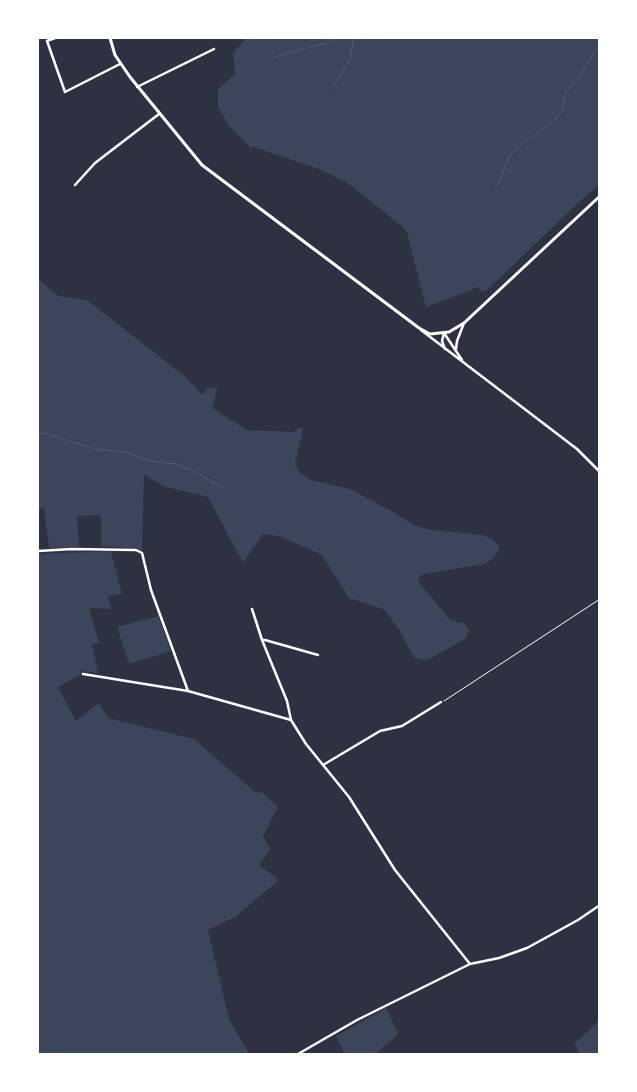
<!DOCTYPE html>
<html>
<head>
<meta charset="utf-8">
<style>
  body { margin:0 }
  #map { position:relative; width:637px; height:1092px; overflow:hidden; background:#2d3142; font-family:Cabin,sans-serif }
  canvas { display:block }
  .frame { position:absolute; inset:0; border:39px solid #fff; pointer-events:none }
</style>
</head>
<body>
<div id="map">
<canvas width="637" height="1092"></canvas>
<div class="frame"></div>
</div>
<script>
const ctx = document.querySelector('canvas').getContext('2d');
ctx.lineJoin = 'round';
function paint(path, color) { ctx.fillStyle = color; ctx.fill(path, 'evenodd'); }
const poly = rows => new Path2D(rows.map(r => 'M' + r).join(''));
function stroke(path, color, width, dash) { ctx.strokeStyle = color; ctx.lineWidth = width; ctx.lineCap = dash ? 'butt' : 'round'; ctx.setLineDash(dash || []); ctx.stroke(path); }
const green = poly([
  [246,38,599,38,599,185,579,202,486,291,481,292,479,287,426,307,407,233,403,227,346,182,319,169,254,147,251,148,229,126,218,107,218,89,235,74,233,53],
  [38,279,58,296,87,300,187,378,201,394,206,392,205,389,215,388,217,390,212,408,248,431,252,430,293,432,299,428,303,429,295,464,299,472,311,480,350,489,395,513,416,526,431,530,484,535,493,540,500,547,493,559,484,564,423,574,419,578,418,581,450,620,464,623,469,630,465,639,433,657,424,660,414,658,401,633,385,610,349,598,322,555,279,536,263,534,243,563,208,497,165,487,144,475,142,551,135,548,101,546,101,515,77,516,79,547,49,548,44,508,38,509],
  [111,551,122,594,108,596,112,609,89,608,99,643,92,644,98,673,82,671,79,667,82,674,58,687,76,721,99,703,108,718,194,739,255,792,263,793,271,801,278,806,263,836,270,850,259,865,279,880,235,917,208,930,229,1019,249,1054,38,1054,38,554],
  [158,616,171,651,129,664,117,627],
  [386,1008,398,1034,379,1051,380,1054,345,1054,336,1036],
  [599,1021,599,1054,580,1054,574,1044]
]);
const stream = poly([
  [274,57,329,42,337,38],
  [332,89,350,59,354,38],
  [495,186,499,183,510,155,524,142,554,121,562,111,565,94,579,77,593,54,600,49],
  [38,433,48,434,95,449,125,452,151,461,177,464,196,472,223,488]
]);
const path = poly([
  [444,701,600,599]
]);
const minor = poly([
  [55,38,47,41,65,92,120,64],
  [137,87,214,49],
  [75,185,95,163,159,114],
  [38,551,72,549,136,550,142,553,151,590,188,691],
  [252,609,262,640,287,701,291,720],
  [262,640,265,640,318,655],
  [83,674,188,691,291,720,306,744,349,797,395,870,470,964],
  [323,765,380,731,402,726,441,702],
  [298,1054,357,1020,470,964,499,958,527,948,578,920,600,905]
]);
const tertiary = poly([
  [421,330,577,449,600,472],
  [444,333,462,360],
  [444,333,442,341,445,349],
  [456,349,457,341,464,323]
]);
const secondary = poly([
  [110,38,115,55,130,77,202,165,419,328,430,334,449,332,464,323,600,196]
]);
paint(green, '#3c4559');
stroke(stream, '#4f5d75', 1);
stroke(path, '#fff', 1);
stroke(minor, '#fff', 2.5);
stroke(tertiary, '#fff', 2.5);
stroke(secondary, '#fff', 3);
</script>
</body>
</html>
